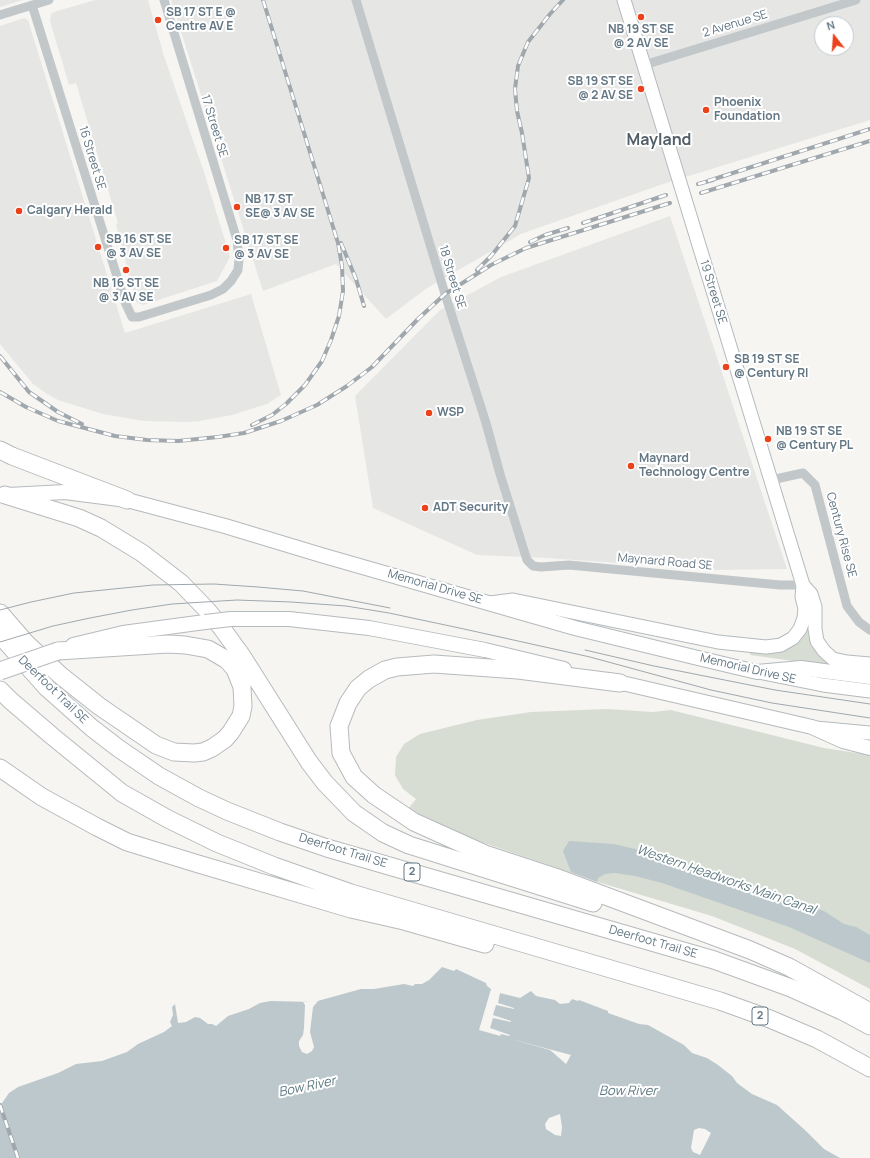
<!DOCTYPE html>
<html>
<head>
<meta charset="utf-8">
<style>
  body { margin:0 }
  #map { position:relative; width:870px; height:1158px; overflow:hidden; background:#f6f5f1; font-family:Manrope,sans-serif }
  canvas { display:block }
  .north { position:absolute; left:814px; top:16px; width:40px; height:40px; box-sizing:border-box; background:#fff; border:1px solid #c1c9ce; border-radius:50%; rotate:343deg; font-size:11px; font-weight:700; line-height:16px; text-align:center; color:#637784 }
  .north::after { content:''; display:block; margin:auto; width:14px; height:18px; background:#eb421c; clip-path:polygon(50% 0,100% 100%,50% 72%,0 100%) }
</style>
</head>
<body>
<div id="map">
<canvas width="870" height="1158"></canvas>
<div class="north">N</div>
</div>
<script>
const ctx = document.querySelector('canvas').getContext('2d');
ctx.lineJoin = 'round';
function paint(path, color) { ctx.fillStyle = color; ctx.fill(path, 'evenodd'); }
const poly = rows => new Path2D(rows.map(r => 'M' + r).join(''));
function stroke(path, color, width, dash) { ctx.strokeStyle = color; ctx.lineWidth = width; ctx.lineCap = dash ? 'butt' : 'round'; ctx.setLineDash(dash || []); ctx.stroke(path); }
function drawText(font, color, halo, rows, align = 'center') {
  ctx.font = font + ' Manrope,sans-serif'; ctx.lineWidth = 4; ctx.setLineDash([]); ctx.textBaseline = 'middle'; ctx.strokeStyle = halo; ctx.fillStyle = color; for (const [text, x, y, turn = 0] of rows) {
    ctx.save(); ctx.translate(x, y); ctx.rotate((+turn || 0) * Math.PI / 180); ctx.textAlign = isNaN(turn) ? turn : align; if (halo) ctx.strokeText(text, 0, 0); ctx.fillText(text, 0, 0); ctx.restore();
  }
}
const built = poly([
  [0,0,23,0,0,7],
  [95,0,148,0,164,56,205,175,230,257,217,281,143,305,136,302,116,224,118,223,76,83,69,85,50,21,51,14,54,12],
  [171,0,870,0,870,120,663,184,521,234,427,288,386,319,336,264,263,291],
  [822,24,846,24,846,48,822,48],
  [24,18,28,20,125,333,251,294,281,395,267,404,232,415,200,421,185,422,144,421,103,414,58,400,47,394,33,384,0,344,0,26],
  [670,216,787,569,714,570,547,558,477,555,373,508,355,396,440,310,501,277]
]);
const green = poly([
  [805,629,808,629,808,634,813,647,831,663,830,666,750,655,750,650],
  [607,709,653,712,671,710,824,748,870,755,870,989,795,949,712,916,601,883,455,833,408,809,416,799,403,789,395,775,396,757,404,744,420,734,477,720,531,712]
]);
const water = poly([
  [569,841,614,844,643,851,754,890,824,911,844,924,856,927,870,935,870,963,789,927,662,883,635,876,615,873,605,874,598,878,597,882,571,872,563,851],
  [442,967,454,971,456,969,486,983,487,986,491,989,479,1030,550,1050,566,1064,571,1055,500,1036,501,1034,509,1036,510,1035,490,1028,493,1018,511,1022,511,1021,493,1015,496,1005,514,1009,514,1008,498,1003,500,993,520,998,531,991,536,996,555,1000,560,1004,569,1003,572,999,578,1001,579,1000,608,1011,608,1013,639,1024,648,1025,684,1045,692,1053,707,1058,718,1065,732,1076,737,1083,752,1094,777,1105,806,1131,824,1149,840,1158,0,1158,0,1106,9,1093,18,1087,58,1073,76,1064,102,1061,127,1052,138,1044,164,1032,172,1026,170,1022,173,1015,172,1007,175,1004,178,1023,186,1022,195,1017,200,1018,208,1024,212,1024,216,1026,228,1016,249,1009,260,1003,271,1001,314,1002,361,989,374,989,404,984,413,986,415,984,422,984,429,980],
  [560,1114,562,1127,561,1136,555,1135,546,1129,545,1124,549,1118],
  [699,1128,705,1129,711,1133,700,1155,693,1152,691,1148,694,1130]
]);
const pier = poly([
  [319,1000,313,1007,310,1032,314,1047,312,1051,307,1054,302,1052,299,1046,299,1041,303,1035,304,1028,305,1005,303,1002,314,1002]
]);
const street = poly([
  [356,0,445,294,486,423,500,474,527,560,533,566,541,567,569,565,780,585,803,585],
  [32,5,125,302,132,317,139,317,211,295,223,289,231,281,238,270,239,259,237,240,164,0],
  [0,15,49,0],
  [644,65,856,0],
  [771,480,803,473,815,485,847,606,859,622,870,630]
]);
const secondary = poly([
  [624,0,803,585,811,594,815,607,815,629,817,641,824,651,833,659,847,662,870,664],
  [490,603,513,600,718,642,766,647,781,645,793,638,800,629,804,618,805,609,802,597,803,585],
  [763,673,823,685,870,691],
  [816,728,870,733]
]);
const primary = poly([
  [8,495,65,492,127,500,225,526,321,555,575,628,698,658,757,672,801,668,870,677],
  [231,619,289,619,369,628,485,650,564,669],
  [73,645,123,633,205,622],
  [609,680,812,727,843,741,870,748]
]);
const highway = poly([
  [0,450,12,456,127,500],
  [5,495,79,518,101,528,142,553,181,583,207,610,221,627,242,656,309,762,325,783,354,813,383,833,409,845,593,903],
  [0,613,26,643,60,675,99,706,156,745,174,752,194,753,203,752,212,748,225,739,231,732,241,716,243,706,242,687,235,669,227,660,208,649,185,645,168,644,58,651],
  [0,635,47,688,92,728,118,748,159,776,199,798,227,811,280,832,327,848,714,960,791,988,842,1011,870,1026],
  [620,683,518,670,434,664,397,667,385,670,369,679,358,688,348,703,339,726,341,753,354,777,374,795,414,822,485,854,555,877,750,950,789,967,870,1012],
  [0,690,10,700,52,736,122,793,168,819,217,843,274,866,351,893,720,1001,770,1019,817,1039,870,1068],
  [0,768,42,797,97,827,127,842,195,863,351,909,404,921,485,944]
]);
const tram = poly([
  [0,610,31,602,74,593,153,585,214,584,258,587,303,591,390,608],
  [0,642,53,626,90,618,132,610,172,604,237,600,291,602,346,606,389,613,464,629,590,657,711,690,772,703,870,718],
  [585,650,654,666,775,690,870,704]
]);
const rail = poly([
  [708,181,870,129],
  [698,184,713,180],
  [701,193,870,141],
  [583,223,666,195],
  [530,242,545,235,568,228],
  [341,243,356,279,364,306],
  [477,270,491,256,515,226,529,178,522,133,517,111,515,89,518,66,528,42,550,14,563,0],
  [0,356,29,392,58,412,82,424],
  [0,392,26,407,58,421,115,436,147,440,178,441,218,437,244,433,281,421,317,405,347,386,372,367,418,319,445,294,491,265,526,248,670,203],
  [252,425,272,415,286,404,305,385,322,361,331,340,339,316,343,291,342,266,338,243,263,0],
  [0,1105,18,1158]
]);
const primaryBridge = poly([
  [205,622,231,619]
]);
const highwayBridge = poly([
  [0,671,58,651]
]);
const markers = [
  [641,17,4,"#eb421c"],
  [158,20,4,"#eb421c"],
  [641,89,4,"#eb421c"],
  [706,110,4,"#eb421c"],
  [237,207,4,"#eb421c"],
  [19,211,4,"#eb421c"],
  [98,247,4,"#eb421c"],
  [226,248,4,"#eb421c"],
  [126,270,4,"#eb421c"],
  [726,367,4,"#eb421c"],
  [429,413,4,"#eb421c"],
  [768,439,4,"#eb421c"],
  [631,466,4,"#eb421c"],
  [425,508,4,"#eb421c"]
];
const shields = [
  [412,872,16],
  [760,1016,16]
];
const shieldNames = [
  ["2",412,872],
  ["2",760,1016]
];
const poiNames = [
  ["SB 17 ST E @",166,13],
  ["Centre AV E",166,27],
  ["NB 19 ST SE",641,30,"center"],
  ["@ 2 AV SE",641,44,"center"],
  ["SB 19 ST SE",633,82,"right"],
  ["@ 2 AV SE",633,96,"right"],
  ["Phoenix",714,103],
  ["Foundation",714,117],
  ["NB 17 ST",245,200],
  ["SE@ 3 AV SE",245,214],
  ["Calgary Herald",27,211],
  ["SB 16 ST SE",106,240],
  ["@ 3 AV SE",106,254],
  ["SB 17 ST SE",234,241],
  ["@ 3 AV SE",234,255],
  ["NB 16 ST SE",126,284,"center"],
  ["@ 3 AV SE",126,298,"center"],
  ["SB 19 ST SE",734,360],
  ["@ Century RI",734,374],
  ["WSP",437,413],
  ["NB 19 ST SE",776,432],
  ["@ Century PL",776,446],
  ["Maynard",639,459],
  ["Technology Centre",639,473],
  ["ADT Security",433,508]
];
const streetNames = [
  ["2 Avenue SE",735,24,-17],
  ["17 Street SE",214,126,73],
  ["16 Street SE",92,158,73],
  ["18 Street SE",452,277,73],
  ["19 Street SE",713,292,73],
  ["Century Rise SE",841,535,75],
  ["Maynard Road SE",665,562,5],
  ["Memorial Drive SE",435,587,16],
  ["Memorial Drive SE",748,669,13],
  ["Deerfoot Trail SE",53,690,44],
  ["Deerfoot Trail SE",343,851,17],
  ["Deerfoot Trail SE",653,942,16]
];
const waterNames = [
  ["Western Headworks Main Canal",726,880,19],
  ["Bow River",307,1087,-12],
  ["Bow River",628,1091]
];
const districtNames = [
  ["Mayland",659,141]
];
paint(built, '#e6e7e5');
paint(green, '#d7ddd2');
paint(water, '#bcc8cc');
paint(pier, '#f6f5f1');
stroke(secondary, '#b4babe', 15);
stroke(primary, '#b5babd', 16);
stroke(highway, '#b7babd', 19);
stroke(street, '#c2c7c9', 9);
stroke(secondary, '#fff', 13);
stroke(primary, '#fff', 14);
stroke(highway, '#fff', 17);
stroke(tram, '#a0a8ad', 1);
stroke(rail, '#a0a8ad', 4);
stroke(rail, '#fff', 2.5, [8]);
stroke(primaryBridge, '#b5babd', 16, []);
stroke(highwayBridge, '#b7babd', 19, []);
stroke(primaryBridge, '#fff', 14);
stroke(highwayBridge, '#fff', 17);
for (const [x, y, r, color] of markers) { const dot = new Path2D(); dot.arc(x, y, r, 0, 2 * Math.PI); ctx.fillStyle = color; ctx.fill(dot); stroke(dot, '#fff', 1.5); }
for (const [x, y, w] of shields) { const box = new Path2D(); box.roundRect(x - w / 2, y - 9, w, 18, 3); ctx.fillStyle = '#fff'; ctx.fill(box); stroke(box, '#637784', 1); }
drawText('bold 11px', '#637784', null, shieldNames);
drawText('bold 12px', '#637784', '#fff', poiNames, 'left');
drawText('12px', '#637784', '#fff', streetNames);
drawText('italic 13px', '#5f7a81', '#fff', waterNames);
drawText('bold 16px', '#515f69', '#fff', districtNames);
</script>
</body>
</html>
